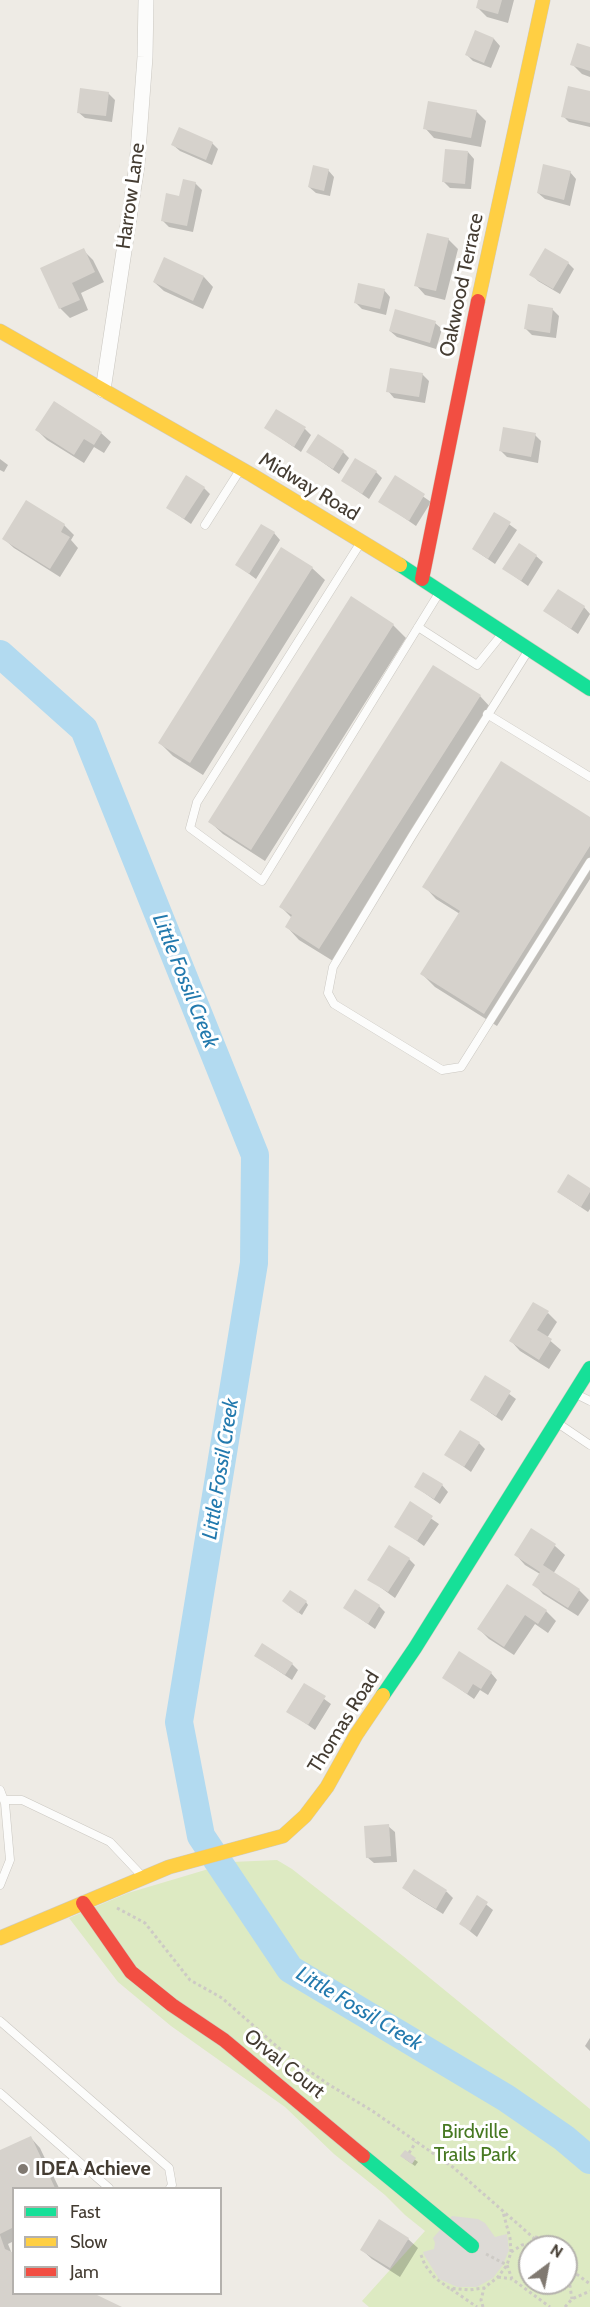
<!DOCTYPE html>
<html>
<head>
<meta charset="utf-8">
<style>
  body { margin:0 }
  #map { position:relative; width:590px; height:2307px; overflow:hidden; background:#eeebe5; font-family:Cabin,sans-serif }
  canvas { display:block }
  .legend { position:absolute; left:12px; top:2187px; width:210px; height:108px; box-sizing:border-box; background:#fff; border:2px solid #b4b1ad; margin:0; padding:8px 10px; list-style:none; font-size:18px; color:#443c32 }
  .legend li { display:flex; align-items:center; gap:12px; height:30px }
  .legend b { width:30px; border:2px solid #b4b1ad }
  .north { position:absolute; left:518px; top:2235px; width:60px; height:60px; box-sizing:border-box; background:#fff; border:2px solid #b4b1ad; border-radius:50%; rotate:32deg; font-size:16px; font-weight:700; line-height:24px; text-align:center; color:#443c32 }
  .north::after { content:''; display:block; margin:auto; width:21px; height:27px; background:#807971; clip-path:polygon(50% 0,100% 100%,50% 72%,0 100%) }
</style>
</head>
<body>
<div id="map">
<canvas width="590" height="2307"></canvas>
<ul class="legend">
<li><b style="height:8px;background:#16e098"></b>Fast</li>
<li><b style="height:8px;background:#ffcf43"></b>Slow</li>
<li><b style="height:8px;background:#f24e42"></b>Jam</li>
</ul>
<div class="north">N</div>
</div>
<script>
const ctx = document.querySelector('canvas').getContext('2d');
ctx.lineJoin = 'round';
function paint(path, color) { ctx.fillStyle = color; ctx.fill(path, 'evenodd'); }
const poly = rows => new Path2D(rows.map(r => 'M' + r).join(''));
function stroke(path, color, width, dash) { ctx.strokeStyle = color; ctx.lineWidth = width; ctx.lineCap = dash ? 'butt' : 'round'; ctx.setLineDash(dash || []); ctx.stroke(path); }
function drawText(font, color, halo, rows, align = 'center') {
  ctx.font = font + ' Cabin,sans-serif'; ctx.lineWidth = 6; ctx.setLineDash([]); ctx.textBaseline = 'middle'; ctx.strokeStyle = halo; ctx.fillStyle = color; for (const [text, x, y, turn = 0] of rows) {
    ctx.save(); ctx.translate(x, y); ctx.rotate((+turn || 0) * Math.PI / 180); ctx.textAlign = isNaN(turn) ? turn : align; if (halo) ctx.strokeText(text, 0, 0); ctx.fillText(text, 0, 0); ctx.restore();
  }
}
const green = poly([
  [277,1860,292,1869,403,1956,590,2109,590,2307,369,2307,362,2301,425,2231,405,2215,385,2195,334,2154,285,2107,171,2026,118,1982,69,1918,128,1893,232,1862],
  [530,2247,566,2247,566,2283,530,2283]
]);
const parking = poly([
  [452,2216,478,2219,485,2223,495,2237,507,2234,509,2250,503,2265,493,2278,477,2287,457,2287,439,2279,424,2255,423,2252,434,2249,435,2243,433,2238]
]);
const shadow = poly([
  [480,0,514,0,508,23,487,17,478,8],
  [476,32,494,39,500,46,491,68,473,61,467,55],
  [590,49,590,77,582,74,572,64],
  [590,92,590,127,569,122,563,116],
  [108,93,115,100,112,122,85,118,78,112],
  [476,111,486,121,481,147,434,138,425,128],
  [212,143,218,149,212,165,180,151,173,145],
  [468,152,474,159,471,189,450,188,443,181],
  [328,170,334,177,330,196,316,193,309,187],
  [570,172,576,179,570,206,545,199,538,193],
  [195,183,202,190,193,232,169,227,163,221],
  [448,239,458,249,445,300,425,295,416,285],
  [83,250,93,260,104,282,81,293,88,310,70,318,60,308],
  [568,263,574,269,560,294,538,281,531,274],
  [204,277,213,287,203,309,164,291,154,282],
  [384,290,390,297,386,315,362,309,355,302],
  [552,309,559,316,556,338,532,335,526,329],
  [435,323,442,329,436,349,397,337,390,331],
  [422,374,429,381,425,403,394,398,388,391],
  [266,428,305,429,311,435,301,452],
  [37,430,101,433,111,442,104,453,94,447,84,463,47,440],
  [535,435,541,441,538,463,507,457,501,451],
  [308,452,343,452,349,458,339,474],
  [0,459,8,465,4,472,0,470],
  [376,472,382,478,369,499,343,481],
  [395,477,431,502,416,526,380,501],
  [204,488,210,494,191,524,168,508],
  [27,502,64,525,74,535,71,540,78,548,60,577,14,548,4,539],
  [495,514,517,530,495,564,473,549],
  [274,533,280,540,256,579,237,565],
  [536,556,543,562,528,586,504,569],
  [312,568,325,580,203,775,173,756,160,743],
  [352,598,393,625,406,638,265,861,223,834,210,822],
  [584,607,590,614,578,634,545,611],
  [480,696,492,709,333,961,299,940,287,927,292,918,281,907],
  [590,819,590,879,497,1026,435,987,422,974,460,914,436,899,424,886],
  [590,1190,590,1209,588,1212,558,1192],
  [548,1313,557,1322,547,1338,561,1350,549,1369,520,1351,511,1341],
  [486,1377,516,1399,502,1421,472,1400],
  [479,1443,485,1449,471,1472,446,1454],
  [442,1485,448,1492,440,1504,416,1487],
  [410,1504,439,1524,424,1546,396,1526],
  [531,1530,555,1546,565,1555,553,1574,579,1590,589,1600,578,1616,543,1594,534,1584,540,1574,525,1565,516,1555],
  [409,1559,415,1565,395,1598,369,1579],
  [508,1586,546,1611,556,1621,548,1633,535,1624,514,1655,489,1639,479,1629],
  [306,1602,308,1605,302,1615,287,1604],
  [379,1606,385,1612,375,1629,345,1608],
  [256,1656,292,1664,298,1670,292,1680],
  [491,1673,497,1680,488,1695,480,1690,474,1699,444,1678],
  [305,1685,331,1704,315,1730,288,1711],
  [388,1826,395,1832,397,1862,374,1863,367,1857],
  [414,1872,447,1892,453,1898,443,1914,411,1894,404,1888],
  [477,1897,493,1910,477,1937,461,1924],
  [590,2038,590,2051,585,2046],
  [31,2138,40,2148,59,2188,14,2188,14,2241,8,2244,12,2254,14,2294,92,2294,119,2307,0,2307,0,2151],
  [405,2152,418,2162,415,2166,405,2159],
  [408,2239,418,2248,400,2277,372,2259,362,2250]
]);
const river = poly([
  [0,654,84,729,255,1155,254,1263,179,1722,201,1836,290,1969,506,2098,564,2138,590,2160]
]);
const building = poly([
  [478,0,502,0,498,14,476,8],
  [475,30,494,38,484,63,465,55],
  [577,43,590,47,590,71,570,65],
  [568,86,590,91,590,123,561,117],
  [80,88,109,92,106,116,77,113],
  [428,101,477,110,471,138,423,129],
  [179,127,213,142,206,160,171,145],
  [445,149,468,151,465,184,442,182],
  [543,164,571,171,564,200,537,193],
  [313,165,329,169,324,191,308,187],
  [183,179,196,182,187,226,161,221,166,193,179,196],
  [427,233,449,238,436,291,414,286],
  [84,248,95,272,72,283,80,300,59,309,40,268],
  [545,248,569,262,553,289,529,275],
  [164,257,204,276,193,301,153,282],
  [358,283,385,289,380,309,354,303],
  [528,304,553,308,550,333,524,329],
  [395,309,436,321,430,343,389,331],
  [390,368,423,373,419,397,386,392],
  [54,401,102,432,94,445,84,439,74,455,35,430],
  [276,409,306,427,294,447,264,428],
  [503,427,536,433,531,457,499,451],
  [318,434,344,451,333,469,306,452],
  [355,458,377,471,362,494,341,481],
  [186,475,205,487,184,519,166,508],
  [395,475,425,494,409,521,378,502],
  [26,500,65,524,61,532,70,537,50,569,2,539],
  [494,512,511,522,488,559,472,549],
  [261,524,275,532,249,574,235,565],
  [519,543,537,555,521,581,502,569],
  [281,547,313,567,190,763,158,743],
  [558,589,585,606,571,629,543,611],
  [351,596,394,624,251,850,208,822],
  [433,665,481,695,319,949,285,927,292,915,279,907],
  [501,761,590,817,590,846,484,1014,420,974,460,911,422,887],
  [568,1174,590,1188,590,1192,581,1207,557,1192],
  [533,1302,549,1311,537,1330,552,1339,539,1360,509,1341],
  [485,1375,511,1391,496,1416,470,1400],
  [460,1430,480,1442,464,1467,444,1455],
  [423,1472,443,1484,434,1499,414,1487],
  [410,1501,433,1516,417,1541,394,1527],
  [531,1528,556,1544,543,1565,580,1589,568,1608,532,1585,540,1572,514,1555],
  [389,1545,410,1558,388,1592,367,1580],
  [507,1584,547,1610,538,1624,525,1615,504,1647,477,1629],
  [355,1589,380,1605,368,1624,343,1608],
  [290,1590,307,1601,298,1613,282,1601],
  [262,1643,293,1663,285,1675,254,1656],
  [459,1651,492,1672,481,1689,473,1684,467,1694,442,1678],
  [304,1683,326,1696,308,1725,286,1712],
  [389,1824,391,1856,366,1858,364,1826],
  [414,1869,447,1890,436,1909,402,1888],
  [477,1895,488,1902,470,1931,459,1924],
  [31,2136,55,2188,14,2188,14,2227,0,2234,0,2150],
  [405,2150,416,2158,412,2164,400,2156],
  [379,2219,409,2238,390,2268,360,2250],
  [0,2235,5,2249,14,2253,14,2294,95,2294,122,2307,0,2307]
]);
const path = poly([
  [117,1908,145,1923,190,1980,222,1998,289,2057,328,2084,374,2112,454,2168,544,2247],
  [409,2153,416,2142],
  [535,2237,550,2240],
  [511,2252,522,2245,540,2243],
  [486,2254,507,2265,512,2279,550,2307],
  [421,2255,425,2265,435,2278,449,2288,469,2290,484,2288,498,2277,507,2265,511,2252,510,2238,503,2212],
  [567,2267,572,2299],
  [567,2267,590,2284],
  [498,2277,512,2279],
  [451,2289,477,2307],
  [483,2307,481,2300,484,2288],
  [565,2307,572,2299,590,2291]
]);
const lane = poly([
  [205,525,240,470],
  [361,542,197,802,190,828,262,881,439,593],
  [418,627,477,665,502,634],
  [528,651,412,836,333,967,328,993,334,1004,442,1070,461,1067,590,862],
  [487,714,590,777],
  [576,1394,590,1401],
  [556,1422,590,1445],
  [0,1790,5,1803,10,1860,0,1885],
  [4,1800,22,1800,110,1842,143,1877],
  [0,2021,169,2168,172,2185,170,2188],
  [0,2093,109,2188]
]);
const street = poly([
  [103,390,137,165,145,57,146,0]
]);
const fast = poly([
  [400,565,590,689],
  [383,1695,415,1648,590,1368],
  [363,2156,472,2246]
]);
const slow = poly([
  [478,301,543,0],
  [0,331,252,475,400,565],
  [0,1938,169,1867,283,1836,305,1816,327,1787,356,1735,383,1695]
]);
const jam = poly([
  [422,579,478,301],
  [83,1903,131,1972,172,2005,224,2040,363,2156]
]);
const markers = [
  [23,2169,6,"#807971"]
];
const streetNames = [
  ["Harrow Lane",131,196,-82],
  ["Oakwood Terrace",462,285,-78],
  ["Midway Road",309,487,31],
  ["Thomas Road",344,1722,-58],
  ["Orval Court",284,2064,39]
];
const parkNames = [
  ["Birdville",475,2132],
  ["Trails Park",475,2155]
];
const poiNames = [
  ["IDEA Achieve",35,2169]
];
const waterNames = [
  ["Little Fossil Creek",185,981,68],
  ["Little Fossil Creek",221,1469,-81],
  ["Little Fossil Creek",359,2009,31]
];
paint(green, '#ddeac2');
paint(parking, '#dddad6');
paint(shadow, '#0003');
stroke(river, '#b2daf0', 28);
paint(building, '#d6d2cc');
stroke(lane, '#cac7c1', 9);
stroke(street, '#cac7c1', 16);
stroke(fast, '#cfcabd', 15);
stroke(slow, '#cfcabd', 15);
stroke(jam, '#cfcabd', 15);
stroke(path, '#cdcac5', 3, [3, 3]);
stroke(lane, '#fcfcfb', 8);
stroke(street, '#fcfcfb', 15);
stroke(fast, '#16e098', 14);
stroke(slow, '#ffcf43', 14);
stroke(jam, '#f24e42', 14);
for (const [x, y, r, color] of markers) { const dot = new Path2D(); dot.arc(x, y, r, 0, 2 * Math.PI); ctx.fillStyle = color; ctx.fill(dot); stroke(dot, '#fff', 2); }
drawText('20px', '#443c32', '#fff', streetNames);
drawText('20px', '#477922', '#fff', parkNames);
drawText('bold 20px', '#443c32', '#fff', poiNames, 'left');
drawText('italic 21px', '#237aae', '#fff', waterNames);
</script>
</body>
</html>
